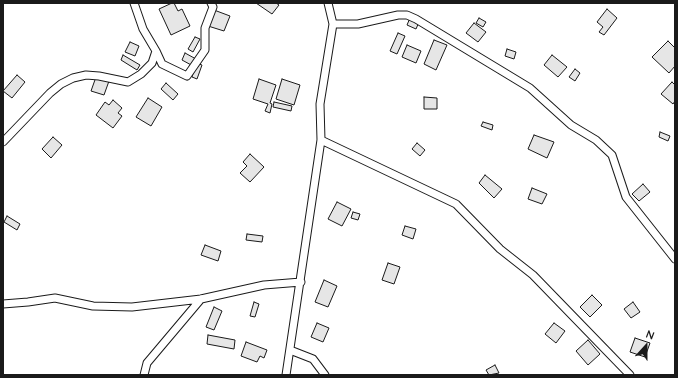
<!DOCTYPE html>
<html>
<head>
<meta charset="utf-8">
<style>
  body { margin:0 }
  #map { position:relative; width:678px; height:378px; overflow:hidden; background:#fff; font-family:Quicksand,sans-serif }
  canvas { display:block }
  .frame { position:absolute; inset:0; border:4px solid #1a1a1a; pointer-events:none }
  .north { position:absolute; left:626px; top:326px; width:40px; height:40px; -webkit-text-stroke:3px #fff; paint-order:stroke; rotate:21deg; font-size:11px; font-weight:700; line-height:16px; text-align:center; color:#1a1a1a }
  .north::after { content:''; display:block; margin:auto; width:14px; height:18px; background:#1a1a1a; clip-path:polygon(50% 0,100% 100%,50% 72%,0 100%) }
</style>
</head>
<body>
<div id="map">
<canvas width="678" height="378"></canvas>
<div class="frame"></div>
<div class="north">N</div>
</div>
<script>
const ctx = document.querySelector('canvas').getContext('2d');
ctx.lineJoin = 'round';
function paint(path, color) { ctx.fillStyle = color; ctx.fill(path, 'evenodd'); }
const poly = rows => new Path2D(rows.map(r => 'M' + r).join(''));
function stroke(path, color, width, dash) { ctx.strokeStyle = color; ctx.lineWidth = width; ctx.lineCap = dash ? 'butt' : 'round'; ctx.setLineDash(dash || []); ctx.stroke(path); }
const building = poly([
  [172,3,174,3,178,11,182,9,190,26,171,35,159,9,172,3],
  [256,3,276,3,279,5,272,14,256,3],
  [607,9,617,18,604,35,599,32,603,27,597,22,607,9],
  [214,10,230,16,224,31,208,26,214,10],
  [410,18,419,22,416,29,407,25,410,18],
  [479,18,486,22,483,27,476,23,479,18],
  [474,23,486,32,478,42,466,33,474,23],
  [398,33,405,36,397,54,390,51,398,33],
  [195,37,200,39,193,52,188,49,195,37],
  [434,40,447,45,436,70,424,64,434,40],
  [668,41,675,48,675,66,669,73,652,57,668,41],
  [130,42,139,46,135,56,125,52,130,42],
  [407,45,421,51,416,63,402,57,407,45],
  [507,49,516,52,514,59,505,56,507,49],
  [185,53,196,59,193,66,182,60,185,53],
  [123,55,140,65,137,70,121,60,123,55],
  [552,55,567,67,558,77,544,65,552,55],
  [196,63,202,65,197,79,192,77,196,63],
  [575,69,580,73,575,81,569,77,575,69],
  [17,75,25,82,12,98,3,91,17,75],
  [96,77,109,81,104,95,91,91,96,77],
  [259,79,276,85,270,103,272,104,270,113,265,111,268,104,253,99,259,79],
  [282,79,300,85,294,105,276,99,282,79],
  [672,82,675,85,675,101,673,104,661,94,672,82],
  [166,83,178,94,173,100,161,89,166,83],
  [424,97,437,98,437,109,424,109,424,97],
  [148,98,162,107,151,126,136,117,148,98],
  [113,100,122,108,118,113,122,116,113,128,96,115,105,102,109,105,113,100],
  [274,102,292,106,291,111,273,107,274,102],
  [483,122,493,125,492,130,481,126,483,122],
  [660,132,670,136,668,141,659,137,660,132],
  [534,135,554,142,547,158,528,149,534,135],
  [53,137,62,145,51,158,42,149,53,137],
  [417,143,425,150,420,156,412,149,417,143],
  [250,154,264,167,250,182,240,173,247,166,243,162,250,154],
  [485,175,502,189,494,198,479,183,485,175],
  [643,184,650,192,639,201,632,194,643,184],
  [532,188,547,194,542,204,528,199,532,188],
  [337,202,351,209,342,226,328,219,337,202],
  [353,212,360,214,358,220,351,218,353,212],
  [7,216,20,224,17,230,4,222,7,216],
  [405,226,416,229,413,239,402,235,405,226],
  [247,234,263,236,262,242,246,240,247,234],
  [205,245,221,251,218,261,201,255,205,245],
  [388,263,400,267,394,284,382,280,388,263],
  [324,280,337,286,328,307,315,302,324,280],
  [592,295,602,305,590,317,580,307,592,295],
  [254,302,259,304,255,317,250,316,254,302],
  [633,302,640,312,631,318,624,309,633,302],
  [214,307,222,311,214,330,206,327,214,307],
  [317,323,329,328,323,342,311,337,317,323],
  [554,323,565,331,556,343,545,334,554,323],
  [208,335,235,340,234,349,207,344,208,335],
  [635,338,650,343,645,357,630,352,635,338],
  [588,340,600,354,588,365,576,351,588,340],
  [246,342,267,350,264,358,260,356,257,362,241,356,246,342],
  [495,365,499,373,489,375,486,370,495,365]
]);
const minor = poly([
  [333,24,358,24,398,15,407,15,416,19,530,88,571,125,596,140,612,155,626,197,675,259],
  [156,51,162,64,187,76,205,50,205,28,213,7,211,3],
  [321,140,456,204,500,249,533,275,630,375],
  [3,142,50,93,61,84,73,78,86,75,99,76,128,82,141,74,152,63,156,51,143,29,134,3],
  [3,304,28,302,55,298,93,306,132,307,201,299,264,285,301,282],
  [290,350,313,359,325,375],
  [144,375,147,363,201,299],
  [286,375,321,140,320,104,333,24,328,3]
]);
paint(building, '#e6e6e6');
stroke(building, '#1a1a1a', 1);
stroke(minor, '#1a1a1a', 9);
stroke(minor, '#fff', 7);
</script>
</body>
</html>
